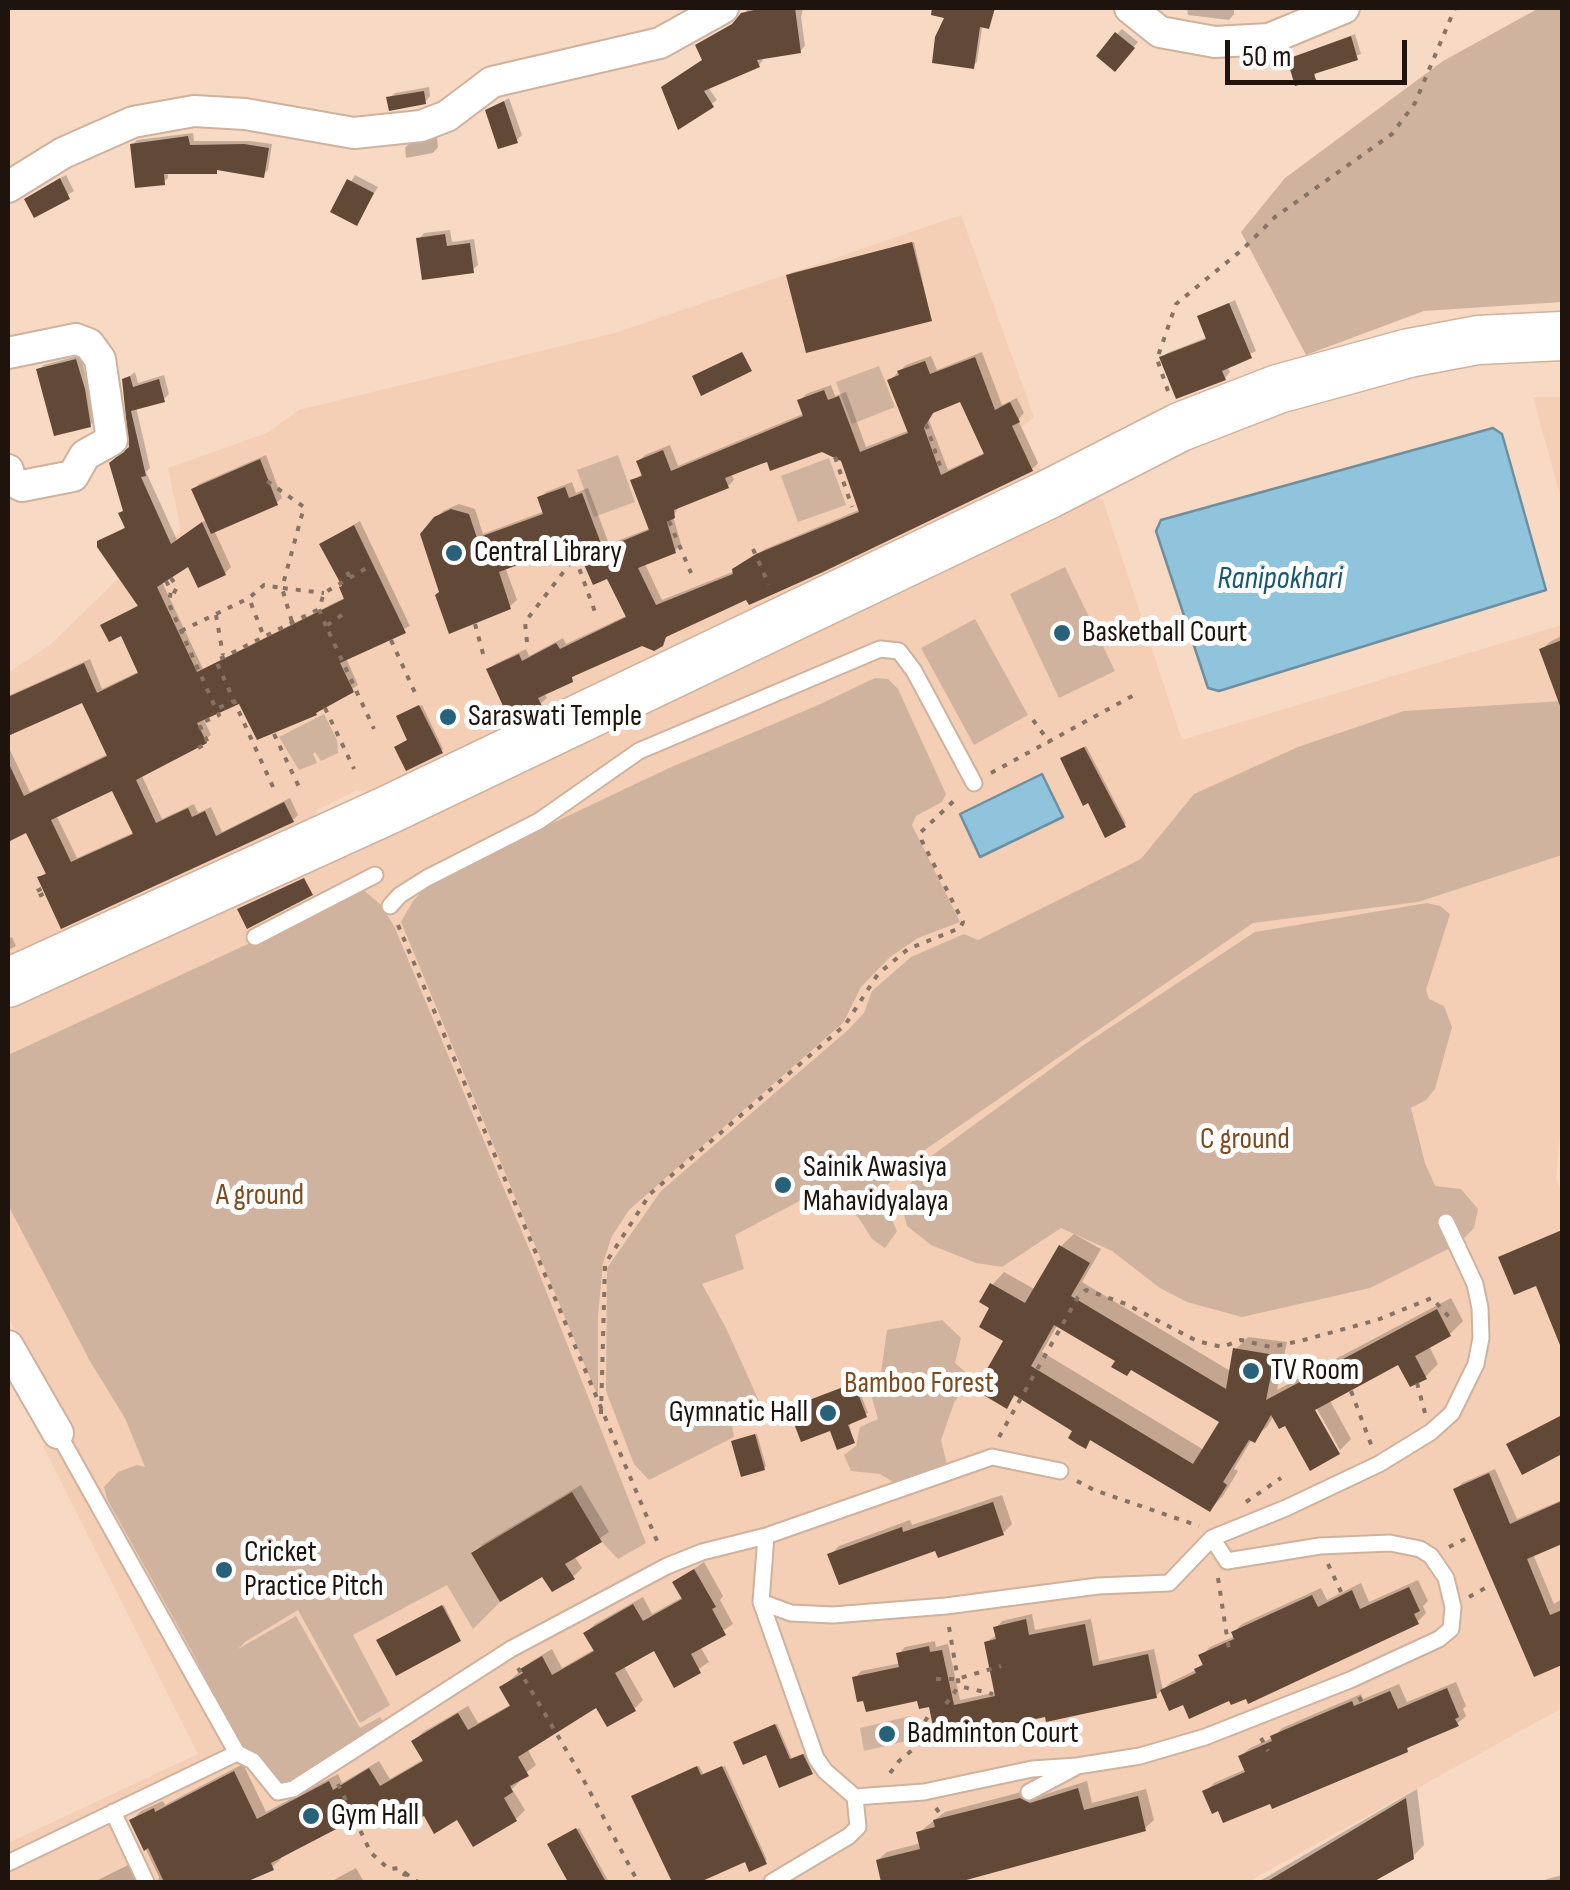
<!DOCTYPE html>
<html>
<head>
<meta charset="utf-8">
<style>
  body { margin:0 }
  #map { position:relative; width:1570px; height:1890px; overflow:hidden; background:#f7d9c4; font-family:"Sofia Sans Condensed",sans-serif }
  canvas { display:block }
  .frame { position:absolute; inset:0; border:10px solid #1f140d; pointer-events:none }
  .scale { position:absolute; left:1225px; top:40px; width:182px; height:45px; box-sizing:border-box; border:5px solid #1f140d; border-top:0; padding-left:12px; font-size:30px; line-height:35px; white-space:nowrap; color:#1f140d; -webkit-text-stroke:8px #fff; paint-order:stroke }
</style>
</head>
<body>
<div id="map">
<canvas width="1570" height="1890"></canvas>
<div class="frame"></div>
<div class="scale">50 m</div>
</div>
<script>
const ctx = document.querySelector('canvas').getContext('2d');
ctx.lineJoin = 'round';
function paint(path, color) { ctx.fillStyle = color; ctx.fill(path, 'evenodd'); }
const poly = rows => new Path2D(rows.map(r => 'M' + r).join(''));
function stroke(path, color, width, dash) { ctx.strokeStyle = color; ctx.lineWidth = width; ctx.lineCap = dash ? 'butt' : 'round'; ctx.setLineDash(dash || []); ctx.stroke(path); }
function drawText(font, color, halo, rows, align = 'center') {
  ctx.font = font + ' "Sofia Sans Condensed",sans-serif'; ctx.lineWidth = 10; ctx.setLineDash([]); ctx.textBaseline = 'middle'; ctx.strokeStyle = halo; ctx.fillStyle = color; for (const [text, x, y, turn = 0] of rows) {
    ctx.save(); ctx.translate(x, y); ctx.rotate((+turn || 0) * Math.PI / 180); ctx.textAlign = isNaN(turn) ? turn : align; if (halo) ctx.strokeText(text, 0, 0); ctx.fillText(text, 0, 0); ctx.restore();
  }
}
const built = poly([
  [961,215,1034,417,1022,427,1048,486,383,795,357,790,317,810,311,828,8,966,8,673,50,645,124,573,181,531,168,468,267,433,299,410,615,333],
  [1533,397,1562,397,1562,502],
  [1092,494,1103,500,1182,740,1562,625,1562,1111,1556,1179,1562,1192,1562,1708,1248,1882,8,1882,8,1843,198,1754,43,1446,68,1427,8,1317,8,1001]
]);
const green = poly([
  [1539,8,1562,8,1562,302,1424,311,1306,355,1241,232,1285,178,1443,61],
  [879,366,895,407,852,424,836,382],
  [618,455,635,502,594,517,577,470],
  [829,458,846,505,798,522,781,476],
  [1065,567,1115,671,1059,698,1010,594],
  [975,619,1028,715,974,745,921,648],
  [875,678,888,679,898,689,946,794,942,802,916,816,912,825,960,922,918,938,890,957,861,987,843,1023,629,1210,612,1236,603,1263,598,1316,598,1397,401,922,413,901,433,880,669,768,816,706],
  [1562,701,1562,855,1418,902,1253,923,903,1165,883,1191,886,1207,897,1231,885,1248,872,1239,858,1217,838,1205,807,1197,735,1235,744,1269,702,1284,726,1328,759,1401,729,1406,734,1437,649,1480,634,1464,606,1391,607,1268,661,1191,848,1030,864,1013,872,991,911,957,964,934,978,940,1141,859,1194,794,1298,747,1404,711],
  [324,714,337,740,338,753,321,761,315,752,313,754,317,763,299,770,279,737],
  [360,887,381,905,394,926,535,1263,646,1543,618,1559,602,1542,572,1492,472,1552,500,1602,473,1629,447,1585,353,1635,390,1705,360,1723,298,1610,245,1642,238,1649,296,1616,360,1728,380,1717,385,1726,287,1787,273,1784,242,1751,194,1655,107,1499,104,1487,118,1472,137,1465,145,1467,125,1418,91,1363,8,1205,8,1055,250,943],
  [1427,903,1440,906,1450,914,1426,990,1429,999,1444,1006,1452,1027,1435,1089,1426,1100,1411,1108,1425,1163,1435,1186,1461,1189,1478,1209,1474,1228,1458,1244,1370,1288,1242,1317,1187,1302,1160,1288,1112,1251,1061,1228,1002,1267,976,1263,931,1245,907,1226,900,1198,930,1157,1085,1044,1255,932],
  [942,1320,961,1338,955,1363,971,1377,954,1403,941,1440,947,1465,893,1482,880,1474,851,1471,844,1455,856,1446,860,1427,878,1419,865,1374,881,1373,887,1330],
  [910,1716,915,1739,864,1751,860,1728]
]);
const water = poly([
  [1493,428,1502,434,1546,590,1219,691,1208,688,1156,531,1161,520,1493,428],
  [1042,774,1063,817,980,857,960,814,1042,774]
]);
const shadow = poly([
  [803,8,801,17,805,46,800,51,762,57,763,60,759,65,708,87,717,100,679,127,704,59,748,9],
  [950,8,985,8,977,62,973,66,938,38],
  [1187,8,1234,8,1234,14,1229,20,1188,15],
  [1122,29,1138,42,1120,63,1117,34],
  [1355,34,1361,54,1317,70,1314,78,1290,59],
  [429,87,430,96,425,102,389,98,395,93],
  [509,98,522,135,516,141,488,111],
  [193,133,194,141,250,141,272,144,268,170,263,175,220,168,216,171,168,172,168,178,164,182,132,145,137,140],
  [437,138,438,147,433,153,406,158,405,148,410,142],
  [66,175,74,191,35,214,33,194],
  [355,175,378,187,356,223,333,211],
  [450,230,452,242,474,239,478,265,472,270,419,239,424,233],
  [914,242,931,319,789,275,791,273],
  [1235,300,1256,351,1227,366,1230,372,1225,378,1162,358,1167,353,1208,337,1200,317],
  [982,352,1002,405,1017,398,1024,413,1018,420,1038,463,1032,469,670,632,661,644,642,644,578,673,544,693,547,698,540,704,495,712,505,704,489,670,495,664,526,649,529,656,563,638,566,644,628,615,608,576,566,544,505,567,517,600,510,606,442,592,436,519,443,511,459,504,475,509,483,534,545,511,540,498,546,492,572,482,576,493,588,488,609,544,651,528,633,481,643,473,639,461,645,455,670,445,678,466,805,413,800,401,806,394,831,385,835,396,846,392,866,447,910,430,890,380,906,365,931,356,937,370],
  [962,399,986,452,948,470,929,420,936,409],
  [822,449,843,460,861,509,765,549,735,571,662,600,644,562,675,551,681,544,673,516,680,505,728,486,734,480,731,473,769,459],
  [81,355,95,420,90,425,38,370,44,365],
  [135,372,138,383,164,375,169,394,163,400,136,407,150,468,146,472,177,540,207,519,194,489,199,484,266,455,282,498,276,503,214,530,231,567,225,573,199,584,189,563,162,582,203,669,346,597,344,586,322,544,360,521,410,626,346,658,358,685,316,713,241,700,203,718,211,735,205,740,141,774,162,819,194,804,198,813,211,807,222,832,290,798,298,815,293,820,40,878,47,871,27,830,8,839,8,746,30,792,108,754,83,700,8,734,8,696,90,659,102,689,140,671,122,633,103,626,140,604,100,542,127,526,121,513,125,509,131,448,125,380],
  [113,787,135,832,77,858,56,815],
  [1562,636,1562,683,1555,685,1542,649,1551,641],
  [422,705,443,749,441,751,410,740,401,714],
  [1086,746,1126,823,1124,825,1065,757],
  [12,937,16,946,8,950,8,939],
  [1562,1230,1562,1345,1537,1283,1501,1258],
  [1074,1234,1101,1249,1082,1282,1232,1372,1235,1350,1248,1337,1287,1342,1277,1390,1451,1298,1463,1321,1450,1334,1429,1346,1438,1364,1426,1376,1411,1384,1399,1361,1329,1399,1351,1439,1340,1450,1311,1398,1307,1400,1336,1452,1339,1452,1311,1467,1286,1423,1280,1426,1274,1415,1267,1427,1252,1439,1234,1469,1238,1471,1223,1496,1210,1509,1092,1438,1085,1445,1071,1437,1076,1430,1017,1394,1006,1406,978,1389,1007,1340,982,1326,993,1307,982,1301,992,1285,1004,1272,1036,1290,1061,1246],
  [1058,1324,1118,1360,1115,1366,1127,1373,1132,1368,1222,1421,1204,1450,1042,1352],
  [856,1382,868,1413,849,1422,853,1441,793,1407],
  [757,1434,766,1466,764,1468,736,1440],
  [1495,1469,1517,1519,1562,1500,1562,1541,1533,1554,1554,1604,1562,1599,1562,1662,1535,1674,1456,1489,1462,1483],
  [581,1485,609,1532,574,1556,582,1568,573,1577,543,1573,474,1553,483,1544],
  [1002,1495,1012,1524,1003,1533,937,1548,830,1555,839,1546,910,1520,912,1525],
  [704,1562,723,1596,720,1600,733,1624,700,1646,709,1662,675,1685,654,1648,623,1665,643,1700,634,1709,597,1705,527,1748,536,1765,519,1778,520,1781,512,1789,525,1810,516,1819,424,1813,406,1805,368,1809,280,1855,281,1859,272,1867,241,1882,158,1882,159,1877,132,1820,141,1811,163,1801,165,1805,243,1764,266,1812,338,1774,342,1783,379,1761,390,1779,424,1759,414,1741,423,1732,468,1706,478,1723,512,1704,502,1687,532,1661,552,1649,562,1668,595,1649,586,1633,595,1624,643,1597,652,1614,683,1597,675,1582],
  [1418,1580,1428,1601,1423,1606,1426,1613,1417,1622,1249,1700,1247,1695,1232,1702,1230,1698,1191,1716,1184,1702,1171,1708,1162,1690,1156,1696,1048,1719,1047,1714,938,1738,931,1704,921,1706,919,1698,868,1709,865,1698,859,1699,855,1678,861,1671,901,1663,899,1654,905,1647,935,1641,936,1647,948,1644,960,1700,997,1692,986,1642,997,1635,996,1628,1002,1621,1032,1614,1035,1630,1091,1619,1099,1661,1154,1649,1163,1690,1171,1682,1196,1670,1204,1662,1201,1656,1210,1647,1235,1636,1234,1632,1242,1624,1321,1588,1327,1600,1361,1583,1369,1602],
  [444,1605,460,1639,381,1638],
  [1456,1682,1466,1706,1463,1709,1466,1716,1457,1724,1414,1742,1406,1750,1271,1801,1205,1792,1214,1783,1246,1769,1241,1756,1250,1748,1274,1737,1282,1728,1361,1694,1363,1699,1399,1684,1407,1702],
  [777,1724,792,1759,805,1753,812,1772,738,1741],
  [699,1766,704,1775,725,1766,767,1860,746,1859,696,1882,675,1882,634,1797],
  [1087,1781,1092,1803,1146,1789,1154,1820,1145,1828,948,1882,945,1877,923,1882,891,1882,878,1860,887,1852,921,1843,918,1833,945,1812,1029,1790,1040,1796],
  [1417,1789,1424,1845,1412,1857,1368,1882,1258,1882],
  [579,1828,609,1882,571,1882,550,1844],
  [136,1861,149,1882,94,1882],
  [356,1868,364,1882,330,1882],
  [1562,1875,1562,1882,1543,1882,1547,1879]
]);
const building = poly([
  [763,8,795,8,801,53,757,60,760,67,704,91,714,107,678,130,661,87,702,60,695,45,732,24,741,13],
  [932,8,995,8,989,29,980,27,974,69,932,63,935,37,944,18,931,15],
  [1115,32,1135,48,1115,72,1096,56],
  [1351,36,1358,60,1314,74,1316,80,1295,86,1287,59],
  [424,91,426,104,389,111,386,97],
  [504,101,518,143,498,149,485,110],
  [188,136,190,145,244,144,269,148,264,178,217,170,217,174,164,174,165,185,135,188,130,144],
  [60,178,70,199,34,218,24,199],
  [347,179,374,193,357,226,330,212],
  [445,234,447,246,470,243,474,273,422,280,416,238],
  [912,242,932,321,806,353,786,275],
  [1229,303,1252,358,1222,371,1226,380,1176,399,1159,357,1206,339,1197,316],
  [742,352,752,371,701,396,692,376],
  [975,357,995,410,1010,402,1020,422,1012,426,1033,471,823,572,749,605,746,600,666,637,663,646,654,651,642,646,572,677,573,682,538,698,542,706,499,726,492,711,503,706,486,669,519,654,522,661,556,643,560,649,626,617,607,579,593,585,582,560,571,556,565,547,499,572,511,609,449,634,435,595,439,592,420,534,434,517,451,509,469,514,477,538,543,514,537,497,565,487,569,498,582,493,603,549,649,530,630,480,642,476,636,461,663,450,671,471,803,416,797,400,824,390,828,400,839,396,860,452,908,433,887,380,899,375,897,371,925,361,930,374],
  [960,402,984,454,941,475,924,428,933,413],
  [822,452,841,461,859,512,756,554,732,569,733,574,656,605,638,568,676,553,667,522,675,518,674,510,729,488,725,478,761,464,767,462,770,471],
  [76,359,85,389,91,427,54,436,36,369],
  [130,376,133,387,159,379,165,402,131,411,146,476,141,477,171,544,202,522,226,575,198,588,188,567,157,587,197,672,344,599,339,587,342,586,319,544,354,525,406,633,340,663,354,692,316,713,317,715,257,740,239,704,197,723,207,743,136,780,156,823,188,808,192,817,205,811,216,836,284,802,294,822,61,929,37,877,46,874,26,833,8,842,8,762,24,796,107,756,82,703,8,736,8,697,84,663,97,693,138,673,121,636,109,642,100,625,138,606,97,547,97,541,125,528,118,513,123,511,109,463,129,447,122,379],
  [112,791,133,834,71,862,51,820],
  [260,459,278,505,211,534,191,489],
  [1562,640,1562,706,1560,706,1539,649],
  [419,705,443,753,406,771,394,747,407,740,396,716],
  [1084,747,1126,827,1105,838,1088,803,1083,806,1060,758],
  [304,878,313,895,247,929,237,909],
  [1562,1230,1562,1350,1536,1286,1514,1295,1498,1257],
  [1059,1245,1090,1263,1071,1296,1226,1389,1233,1348,1275,1355,1266,1400,1437,1309,1451,1336,1415,1356,1427,1379,1410,1387,1398,1365,1315,1410,1340,1454,1310,1471,1285,1426,1279,1429,1271,1415,1255,1443,1249,1440,1223,1482,1227,1485,1210,1512,1090,1440,1086,1449,1077,1444,1068,1438,1072,1431,1014,1395,1007,1409,975,1390,1003,1341,979,1327,989,1308,979,1302,990,1283,1025,1303],
  [1054,1325,1115,1361,1111,1367,1127,1376,1131,1370,1219,1422,1193,1464,1031,1366],
  [854,1383,867,1417,848,1425,855,1443,837,1450,830,1431,801,1442,788,1408],
  [1562,1415,1562,1454,1522,1475,1506,1444],
  [755,1434,765,1470,741,1477,731,1441],
  [1489,1473,1510,1524,1562,1501,1562,1544,1527,1559,1550,1615,1562,1610,1562,1665,1534,1677,1453,1489],
  [572,1492,602,1542,565,1564,575,1579,552,1592,542,1577,500,1602,471,1553],
  [993,1502,1004,1535,938,1558,935,1551,839,1585,827,1554,902,1527,903,1532],
  [694,1569,716,1607,712,1609,726,1635,691,1654,701,1673,674,1688,654,1651,615,1673,636,1711,607,1727,596,1708,518,1757,529,1776,510,1786,513,1792,504,1798,517,1821,473,1847,457,1820,434,1834,424,1816,412,1823,404,1808,380,1820,376,1813,369,1816,367,1813,271,1863,274,1870,246,1882,164,1882,148,1848,144,1851,129,1820,154,1808,155,1812,234,1771,257,1819,329,1781,333,1790,369,1768,380,1786,423,1761,411,1741,458,1713,468,1730,510,1706,499,1687,523,1673,520,1669,542,1656,552,1675,594,1651,583,1633,633,1604,643,1621,682,1599,672,1582],
  [1409,1587,1420,1611,1414,1614,1419,1624,1248,1704,1246,1699,1231,1705,1229,1701,1189,1719,1183,1705,1169,1711,1160,1690,1196,1673,1194,1669,1203,1665,1198,1655,1234,1639,1231,1632,1312,1595,1318,1607,1352,1590,1360,1609],
  [442,1605,461,1641,396,1676,376,1640],
  [1026,1619,1029,1635,1085,1624,1093,1666,1148,1654,1157,1698,1046,1722,1045,1717,936,1741,929,1707,919,1709,917,1701,866,1712,863,1701,857,1702,852,1677,899,1667,896,1653,929,1646,930,1652,942,1650,954,1705,995,1696,984,1642,996,1639,993,1627],
  [1447,1688,1459,1717,1455,1719,1459,1726,1407,1748,1408,1752,1272,1809,1270,1804,1223,1823,1218,1811,1212,1814,1202,1791,1245,1772,1238,1756,1272,1741,1270,1736,1352,1701,1354,1706,1390,1691,1398,1709],
  [775,1724,790,1759,803,1754,813,1774,779,1788,766,1755,743,1765,733,1742],
  [697,1766,701,1775,722,1766,767,1864,749,1872,745,1862,700,1882,672,1882,631,1796],
  [1078,1788,1084,1810,1138,1796,1146,1831,959,1882,881,1882,876,1860,920,1849,916,1832,935,1827,933,1820,1020,1798,1030,1803],
  [1406,1798,1414,1859,1373,1882,1266,1882],
  [576,1828,606,1882,568,1882,547,1844]
]);
const path = poly([
  [1168,391,1157,359,1176,304,1243,249,1275,217,1392,134,1415,103,1455,8],
  [926,424,940,466],
  [835,457,852,507],
  [267,481,304,507,282,588,324,593],
  [669,521,691,573],
  [753,549,769,585],
  [575,557,595,612],
  [347,572,352,582],
  [171,578,177,587,173,595],
  [166,581,171,590,169,604,216,709,234,701],
  [216,615,223,655],
  [342,615,326,626,374,729],
  [475,624,485,661],
  [326,626,319,609,324,593,370,566],
  [181,631,249,598],
  [262,632,249,598,264,585,282,588,292,622],
  [391,640,416,695],
  [527,642,525,622,575,557],
  [325,708,354,769],
  [1033,720,1050,743],
  [274,734,300,789],
  [198,748,208,743,199,724,219,715,216,709],
  [991,773,1136,694],
  [273,787,216,661,319,609],
  [37,891,43,888],
  [39,896,45,893],
  [398,925,660,1548],
  [1417,1383,1425,1413],
  [1351,1391,1372,1447],
  [601,1414,605,1264,650,1194,845,1025,878,974,908,949,960,928,963,922,922,841,921,832,959,796],
  [999,1437,1078,1297,1086,1290,1126,1304,1197,1341,1222,1347,1241,1340,1271,1347,1300,1341,1377,1320,1432,1298,1449,1317],
  [1077,1481,1094,1490,1199,1526],
  [1246,1502,1281,1478],
  [1449,1547,1467,1538],
  [1328,1564,1342,1594],
  [1218,1578,1229,1650],
  [1469,1597,1487,1587],
  [949,1627,959,1686,993,1694],
  [518,1668,582,1777,638,1882],
  [936,1679,957,1679,1001,1666],
  [1359,1697,1364,1706],
  [946,1704,959,1686],
  [1261,1738,1268,1751],
  [890,1773,899,1761,917,1746,921,1738,921,1728,930,1713],
  [338,1784,371,1853,389,1869,399,1868,405,1873,402,1882],
  [936,1808,943,1818],
  [405,1873,418,1882]
]);
const service = poly([
  [390,906,400,895,427,878,539,821,639,751,880,649,899,651,914,671,974,783],
  [255,937,375,875],
  [58,1433,237,1753,253,1761,278,1792,293,1789,511,1649,667,1566,702,1552,766,1536,761,1602,791,1613,833,1615,946,1606,1098,1586,1169,1583,1212,1538,1227,1561,1320,1546,1390,1543,1420,1549,1431,1556,1446,1578,1453,1607,1451,1629,1439,1639,1350,1680,1205,1737,1140,1756,1077,1766,1032,1769,924,1792,855,1797,825,1771,816,1758,761,1602],
  [766,1536,992,1457,1060,1471],
  [1212,1538,1286,1508,1379,1464,1431,1432,1452,1413,1476,1364,1481,1338,1480,1308,1475,1284,1446,1222],
  [1029,1792,1074,1768],
  [113,1812,146,1882],
  [8,1863,237,1753],
  [772,1882,849,1836,858,1827,855,1797]
]);
const minor = poly([
  [1130,8,1160,32,1215,42,1269,39,1344,8],
  [8,187,63,153,133,122,194,111,245,114,354,133,421,126,447,116,492,82,660,43,723,8],
  [8,353,76,339,89,344,100,359,112,440,85,455,73,476,22,486,10,479,8,470],
  [8,1346,58,1433]
]);
const primary = poly([
  [8,983,388,810,1049,494,1180,427,1278,389,1409,353,1478,340,1562,336]
]);
const markers = [
  [454,553,10,"#27627a"],
  [1062,633,10,"#27627a"],
  [448,717,10,"#27627a"],
  [783,1185,10,"#27627a"],
  [1251,1371,10,"#27627a"],
  [828,1413,10,"#27627a"],
  [224,1570,10,"#27627a"],
  [887,1734,10,"#27627a"],
  [311,1816,10,"#27627a"]
];
const poiNames = [
  ["Central Library",474,553],
  ["Basketball Court",1082,633],
  ["Saraswati Temple",468,717],
  ["Sainik Awasiya",803,1168],
  ["Mahavidyalaya",803,1202],
  ["TV Room",1271,1371],
  ["Gymnatic Hall",808,1413,"right"],
  ["Cricket",244,1553],
  ["Practice Pitch",244,1587],
  ["Badminton Court",907,1734],
  ["Gym Hall",331,1816]
];
const parkNames = [
  ["C ground",1245,1140],
  ["A ground",260,1196],
  ["Bamboo Forest",919,1384]
];
const waterNames = [
  ["Ranipokhari",1280,580]
];
paint(built, '#f4cfb5');
paint(green, '#d0b39e');
paint(water, '#90c4dc');
stroke(water, '#6e8f9e', 2.5);
paint(shadow, '#0003');
paint(building, '#624937');
stroke(service, '#cfb29d', 19);
stroke(minor, '#cfb29d', 34);
stroke(primary, '#cfb29d', 51);
stroke(path, '#877365', 4, [5, 8]);
stroke(service, '#fff', 15);
stroke(minor, '#fff', 30);
stroke(primary, '#fff', 48);
for (const [x, y, r, color] of markers) { const dot = new Path2D(); dot.arc(x, y, r, 0, 2 * Math.PI); ctx.fillStyle = color; ctx.fill(dot); stroke(dot, '#fff', 4); }
drawText('30px', '#1f140d', '#fff', poiNames, 'left');
drawText('30px', '#7e491c', '#fff', parkNames);
drawText('italic 32px', '#185871', '#fff', waterNames);
</script>
</body>
</html>
